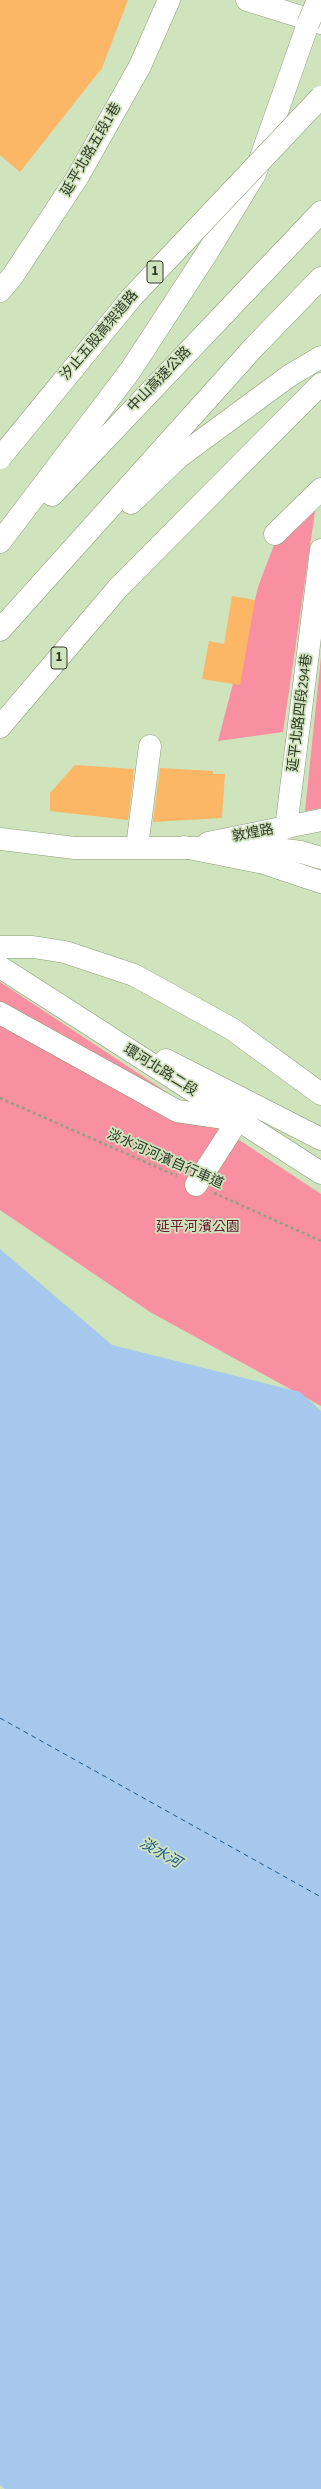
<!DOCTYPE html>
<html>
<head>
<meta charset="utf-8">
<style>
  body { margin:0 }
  canvas { display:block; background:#cfe3bc }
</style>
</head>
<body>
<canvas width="321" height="2489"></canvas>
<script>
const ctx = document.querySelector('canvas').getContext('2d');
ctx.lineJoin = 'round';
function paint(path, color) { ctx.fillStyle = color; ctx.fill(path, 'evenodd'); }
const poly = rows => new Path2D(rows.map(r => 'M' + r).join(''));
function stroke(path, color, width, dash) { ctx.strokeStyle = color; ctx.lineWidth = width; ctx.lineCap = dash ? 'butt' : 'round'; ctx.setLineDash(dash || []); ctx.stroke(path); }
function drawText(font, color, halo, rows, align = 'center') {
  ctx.font = font + ' "Source Sans 3","Noto Sans TC",sans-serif'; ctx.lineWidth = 3.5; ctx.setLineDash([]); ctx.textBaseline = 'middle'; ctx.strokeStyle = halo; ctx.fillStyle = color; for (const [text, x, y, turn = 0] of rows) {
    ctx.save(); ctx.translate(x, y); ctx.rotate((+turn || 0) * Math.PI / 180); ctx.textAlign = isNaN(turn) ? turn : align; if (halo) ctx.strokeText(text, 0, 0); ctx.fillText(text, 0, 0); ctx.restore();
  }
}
const green = poly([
  [317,498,283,732,218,741,259,584,276,540],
  [321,657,321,808,305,811],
  [0,982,321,1194,321,1406,150,1312,0,1210]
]);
const water = poly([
  [0,1249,112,1345,300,1392,321,1411,321,2489,5,2489,0,2485]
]);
const ferry = poly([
  [0,1718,321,1897]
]);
const building = poly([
  [0,0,128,0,102,68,20,172,0,155],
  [232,596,255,600,240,685,202,679,209,641,224,644],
  [75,765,134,769,128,820,50,811,50,793],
  [160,768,213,771,213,774,225,774,222,818,153,822]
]);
const path = poly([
  [0,1098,177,1176],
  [214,1193,321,1241]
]);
const minor = poly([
  [247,0,321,23],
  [0,291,12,277,77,178,140,66,169,0],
  [275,534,321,489],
  [286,828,321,550],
  [208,843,321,820],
  [137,847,150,746],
  [0,1013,177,1111,238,1120,196,1185]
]);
const major = poly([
  [0,839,75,848,269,848,301,852,321,858],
  [0,967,321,1173],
  [166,1060,321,1139]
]);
const highway = poly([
  [52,495,321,212],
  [131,503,179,457,289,376,321,357],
  [0,542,130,371,207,253,255,174,308,24],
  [0,630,255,346,321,278],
  [0,727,118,588,321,384],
  [184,847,264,863,321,882],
  [0,947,33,947,65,952,134,975,232,1029,321,1094]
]);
const highwayBridge = poly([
  [308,24,318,0],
  [0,458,132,297,321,97]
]);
const shields = [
  [155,272,16],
  [59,658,16]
];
const shieldNames = [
  ["1",155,272],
  ["1",59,658]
];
const streetNames = [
  ["延平北路五段1巷",92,150,-60],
  ["汐止五股高架道路",100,336,-50],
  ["中山高速公路",160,380,-46],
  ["延平北路四段294巷",301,713,-83],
  ["敦煌路",253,834,-11],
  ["環河北路二段",160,1071,32],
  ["淡水河河濱自行車道",165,1160,24]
];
const parkNames = [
  ["延平河濱公園",198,1228]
];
const waterNames = [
  ["淡水河",160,1854,30]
];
paint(green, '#f890a1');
paint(water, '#a6c8ec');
stroke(ferry, '#185891', 1, [5, 4]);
paint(building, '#fbb765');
stroke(minor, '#8a9d78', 23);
stroke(major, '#8a9d78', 23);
stroke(highway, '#8a9d78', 23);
stroke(path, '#91a082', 2.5, [3, 3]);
stroke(minor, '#fff', 22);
stroke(major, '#fff', 22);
stroke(highway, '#fff', 22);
stroke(highwayBridge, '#8a9d78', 23, []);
stroke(highwayBridge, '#fff', 22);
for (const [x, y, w] of shields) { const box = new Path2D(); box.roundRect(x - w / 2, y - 11, w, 22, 3); ctx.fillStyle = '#cfe3bc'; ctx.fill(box); stroke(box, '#303828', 1); }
drawText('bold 13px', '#303828', null, shieldNames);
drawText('14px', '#303828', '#cfe3bc', streetNames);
drawText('14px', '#68182d', '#cfe3bc', parkNames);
drawText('italic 15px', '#185891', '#cfe3bc', waterNames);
</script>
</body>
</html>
